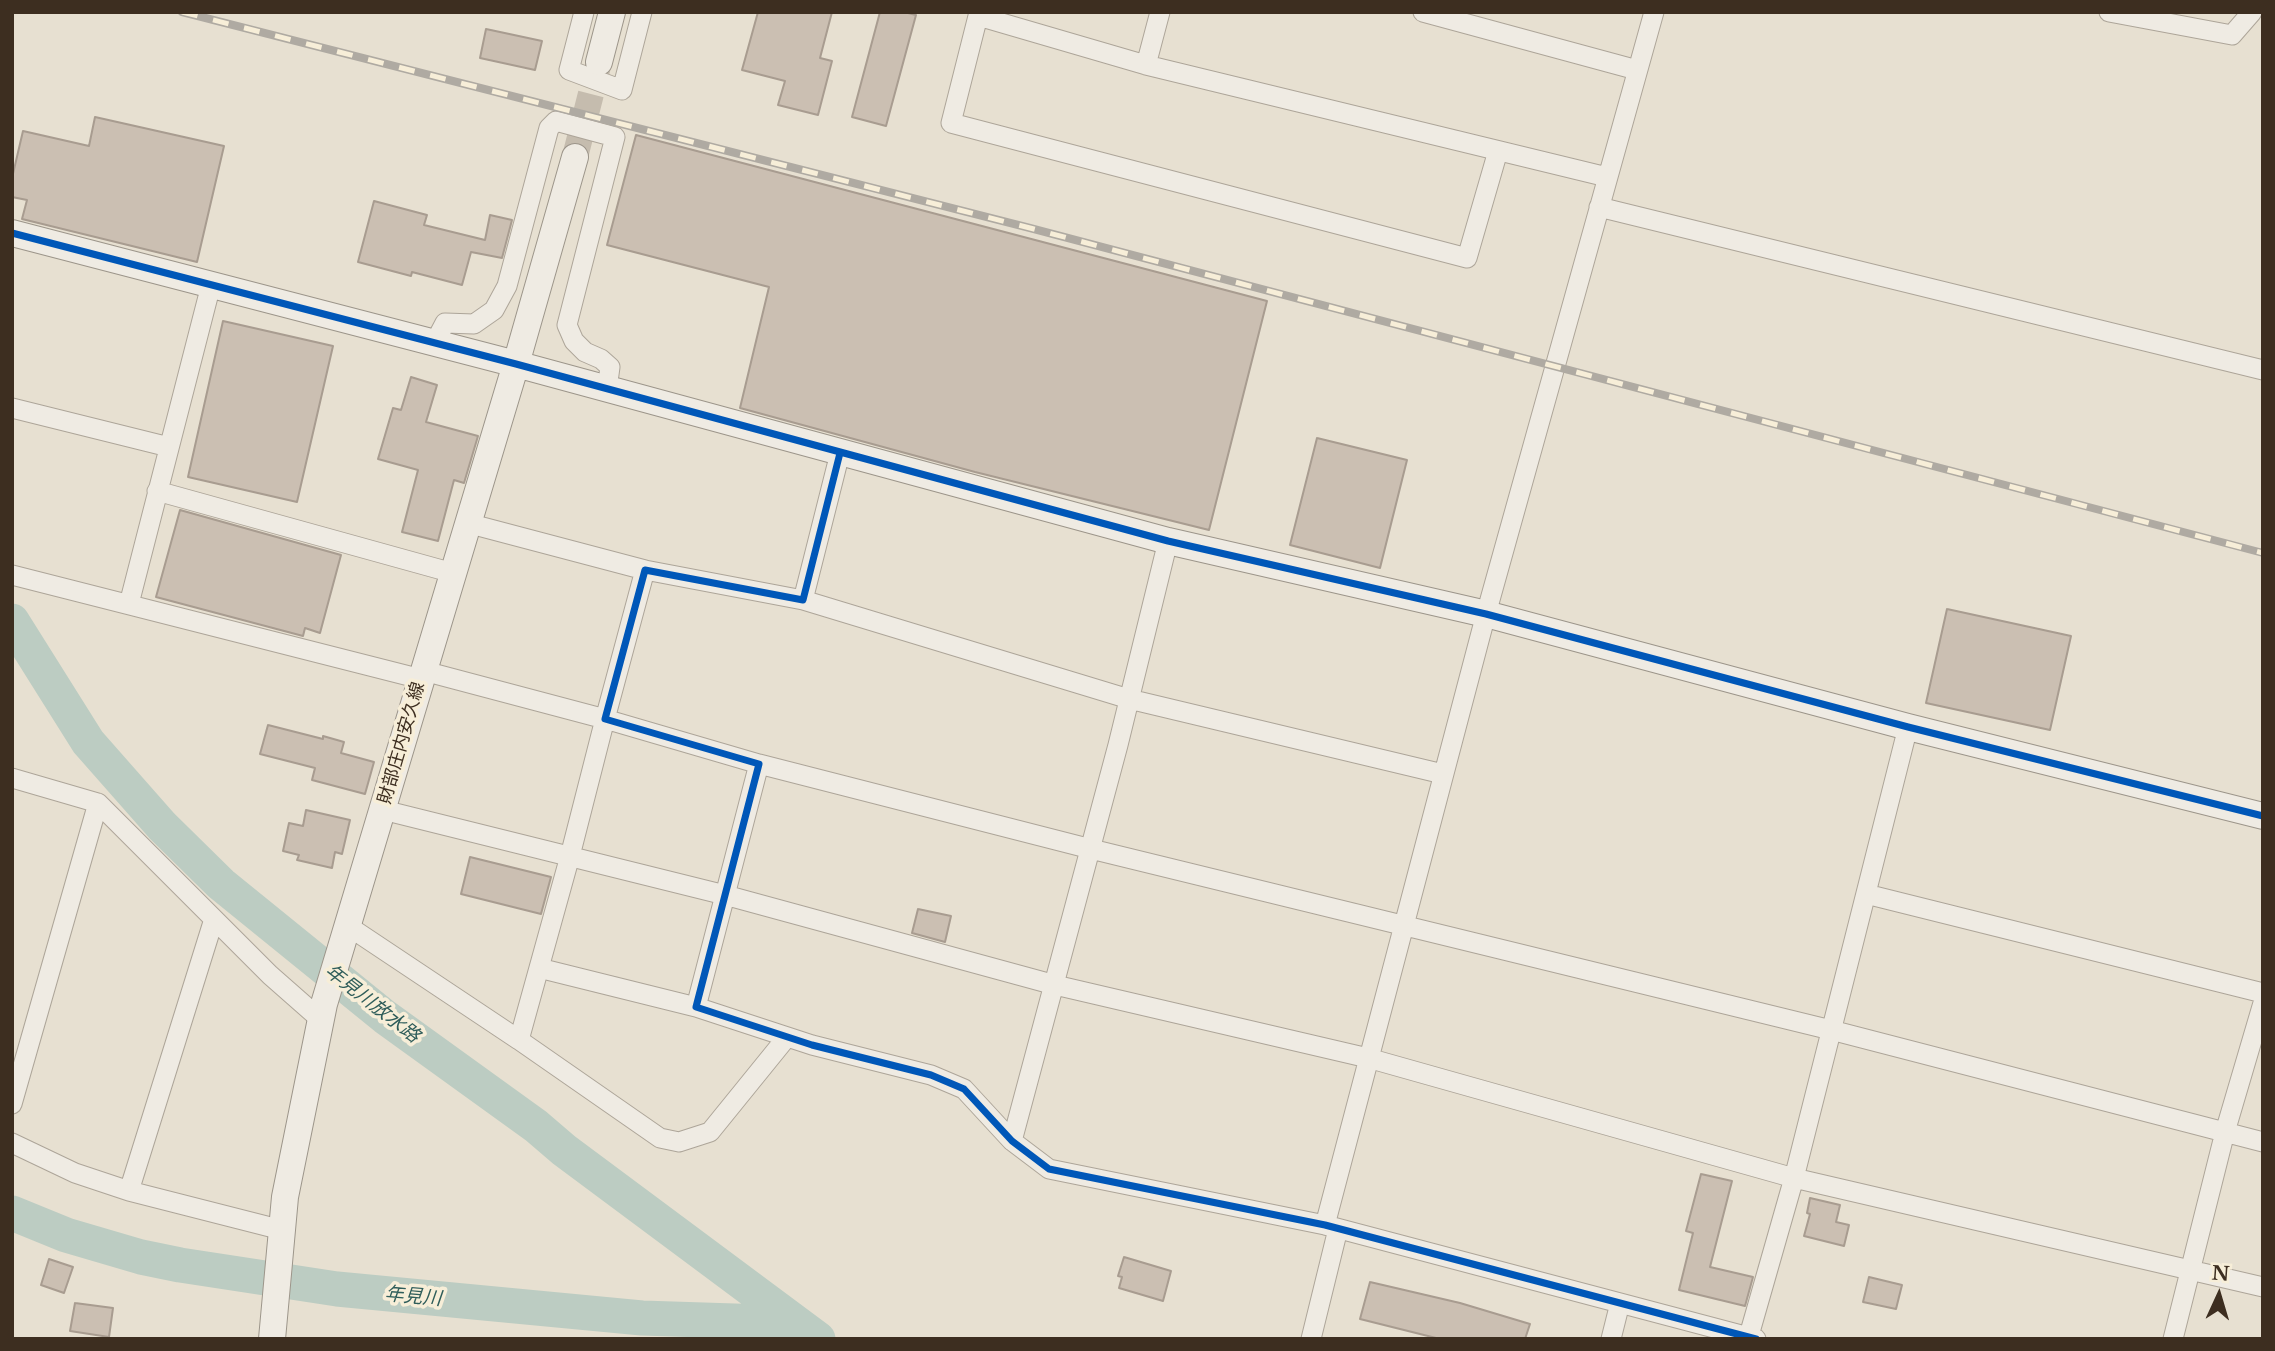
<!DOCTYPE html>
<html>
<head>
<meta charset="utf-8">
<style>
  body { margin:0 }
  #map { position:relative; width:2275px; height:1351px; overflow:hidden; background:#e7e0d1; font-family:"Libre Baskerville",serif }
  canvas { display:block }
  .frame { position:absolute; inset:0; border:14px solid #3d2e20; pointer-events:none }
  .north { position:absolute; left:2184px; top:1260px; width:70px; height:70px; -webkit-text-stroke:5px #f7eed8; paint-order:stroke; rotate:4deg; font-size:19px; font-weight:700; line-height:28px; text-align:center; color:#3d2e20 }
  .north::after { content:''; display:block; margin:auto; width:24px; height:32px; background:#3d2e20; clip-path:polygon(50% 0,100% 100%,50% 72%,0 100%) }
</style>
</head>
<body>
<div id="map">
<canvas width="2275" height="1351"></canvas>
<div class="frame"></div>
<div class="north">N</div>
</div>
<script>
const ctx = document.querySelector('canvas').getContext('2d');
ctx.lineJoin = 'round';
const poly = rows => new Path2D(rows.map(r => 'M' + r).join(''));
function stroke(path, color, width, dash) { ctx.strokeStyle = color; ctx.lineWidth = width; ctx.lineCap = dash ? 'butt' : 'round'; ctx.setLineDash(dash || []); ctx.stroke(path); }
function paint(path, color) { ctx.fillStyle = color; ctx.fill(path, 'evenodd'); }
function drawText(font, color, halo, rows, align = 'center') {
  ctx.font = font + ' "Libre Baskerville","Noto Sans JP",serif'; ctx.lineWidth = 7; ctx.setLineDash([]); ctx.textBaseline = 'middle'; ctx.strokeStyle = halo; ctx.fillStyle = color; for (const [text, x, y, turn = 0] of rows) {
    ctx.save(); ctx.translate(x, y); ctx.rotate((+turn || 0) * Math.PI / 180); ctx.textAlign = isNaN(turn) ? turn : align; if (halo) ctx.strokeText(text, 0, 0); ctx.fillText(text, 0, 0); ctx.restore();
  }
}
const river = poly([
  [12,621,88,742,162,826,221,884,385,1017,536,1126,564,1150,818,1339],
  [12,1213,66,1235,141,1257,180,1265,337,1289,642,1318,796,1323]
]);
const building = poly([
  [758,12,832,12,820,58,832,61,818,115,778,105,785,81,742,70,758,12],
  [880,12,904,12,916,15,886,126,852,117,880,12],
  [486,29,542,41,535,70,480,58,486,29],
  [95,117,224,146,197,262,22,219,27,200,12,197,12,178,23,131,89,146,95,117],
  [636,135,1267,301,1209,530,975,472,740,408,769,287,607,245,636,135],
  [374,201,427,215,424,225,485,240,490,215,512,220,502,258,471,252,462,285,412,272,411,276,358,262,374,201],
  [223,321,333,346,297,502,188,477,223,321],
  [411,377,437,385,426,422,478,436,464,483,454,480,438,541,402,532,418,470,378,459,393,408,401,410,411,377],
  [1317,438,1407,460,1380,568,1290,545,1317,438],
  [180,510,341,555,320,633,305,628,303,636,156,597,180,510],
  [1947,609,2071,636,2050,730,1926,703,1947,609],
  [268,725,323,739,323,736,344,742,341,753,374,762,365,794,312,780,315,768,260,754,268,725],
  [306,810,350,820,342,854,335,852,332,868,297,860,299,855,283,851,289,823,303,826,306,810],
  [470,857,551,877,541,914,461,894,470,857],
  [918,909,951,916,945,942,912,933,918,909],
  [1701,1174,1732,1181,1710,1267,1753,1277,1745,1306,1679,1290,1693,1233,1686,1231,1701,1174],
  [1810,1198,1840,1205,1836,1222,1849,1225,1844,1246,1804,1236,1810,1214,1807,1213,1810,1198],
  [1124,1257,1171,1271,1163,1301,1119,1288,1122,1277,1118,1276,1124,1257],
  [49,1259,73,1267,64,1293,41,1285,49,1259],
  [1869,1277,1902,1285,1896,1309,1863,1302,1869,1277],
  [1370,1282,1460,1303,1530,1324,1525,1339,1440,1339,1360,1319,1370,1282],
  [75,1303,113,1308,109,1337,70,1331,75,1303]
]);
const secondaryTunnel = poly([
  [575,157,599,62]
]);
const street = poly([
  [584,12,569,70,622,90,642,12],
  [1423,12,1637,70],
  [2109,12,2232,35,2252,12],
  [1146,65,1160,12],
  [1498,151,1467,258,951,123,978,16,1146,65,1607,177],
  [1599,207,2263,370],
  [435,342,445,323,474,324,494,310,507,286,549,128,556,121,615,137,567,325,574,341,585,352,601,359,610,367,607,389],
  [12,408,169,447],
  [840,453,803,600,645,570,605,719,759,764,696,1007,812,1045,931,1075,964,1089,1012,1141,1049,1169,1325,1225,1756,1339],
  [157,491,453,573],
  [467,523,645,570],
  [12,575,421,679],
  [803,600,1129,699,1443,774],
  [129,604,211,285],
  [759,764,1091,849,1831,1030,2263,1142],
  [12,778,98,803,270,975,320,1019],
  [383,810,725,895,1055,985,1368,1058,1794,1178,2263,1287],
  [1866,894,2263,993],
  [348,926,519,1040,570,856,605,719,424,671],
  [539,968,696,1007],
  [519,1040,660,1138,679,1142,710,1132,787,1037],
  [12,1104,98,803],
  [1012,1141,1118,745,1168,541],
  [12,1143,75,1173,129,1191,282,1230],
  [129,1191,214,919],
  [1325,1225,1486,614,1654,12],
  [1311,1339,1338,1229],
  [1611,1339,1620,1303],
  [1748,1339,1794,1178,1908,727],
  [2173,1339,2225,1132,2263,1003]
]);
const secondary = poly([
  [599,62,612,12],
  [12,233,516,364,1168,541,1486,614,1908,727,2263,816],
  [272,1339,285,1197,324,1004,516,364,575,157]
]);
const rail = poly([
  [182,12,1030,228,2263,553]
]);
const cycleway = poly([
  [12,233,516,364,1168,541,1486,614,1908,727,2263,816],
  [840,453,803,600,645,570,605,719,759,764,696,1007,812,1045,931,1075,964,1089,1012,1141,1049,1169,1325,1225,1756,1339]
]);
const streetNames = [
  ["財部庄内安久線",402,743,-74]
];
const waterNames = [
  ["年見川放水路",372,1004,38],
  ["年見川",413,1297,5]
];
stroke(river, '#bcccc2', 35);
paint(building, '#cbbfb2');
stroke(building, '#a89c90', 2);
stroke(secondaryTunnel, '#c5bcae', 26, [26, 13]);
stroke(street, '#ada599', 21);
stroke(secondary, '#9c958a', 28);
stroke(street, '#efebe3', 19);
stroke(secondary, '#efebe3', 26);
stroke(rail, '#afaaa2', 8);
stroke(rail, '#f7eed8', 5, [16]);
stroke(cycleway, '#0057b8', 7);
drawText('18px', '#3d2e20', '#f7eed8', streetNames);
drawText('italic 19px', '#2f5d5a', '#f7eed8', waterNames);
</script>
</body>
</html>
